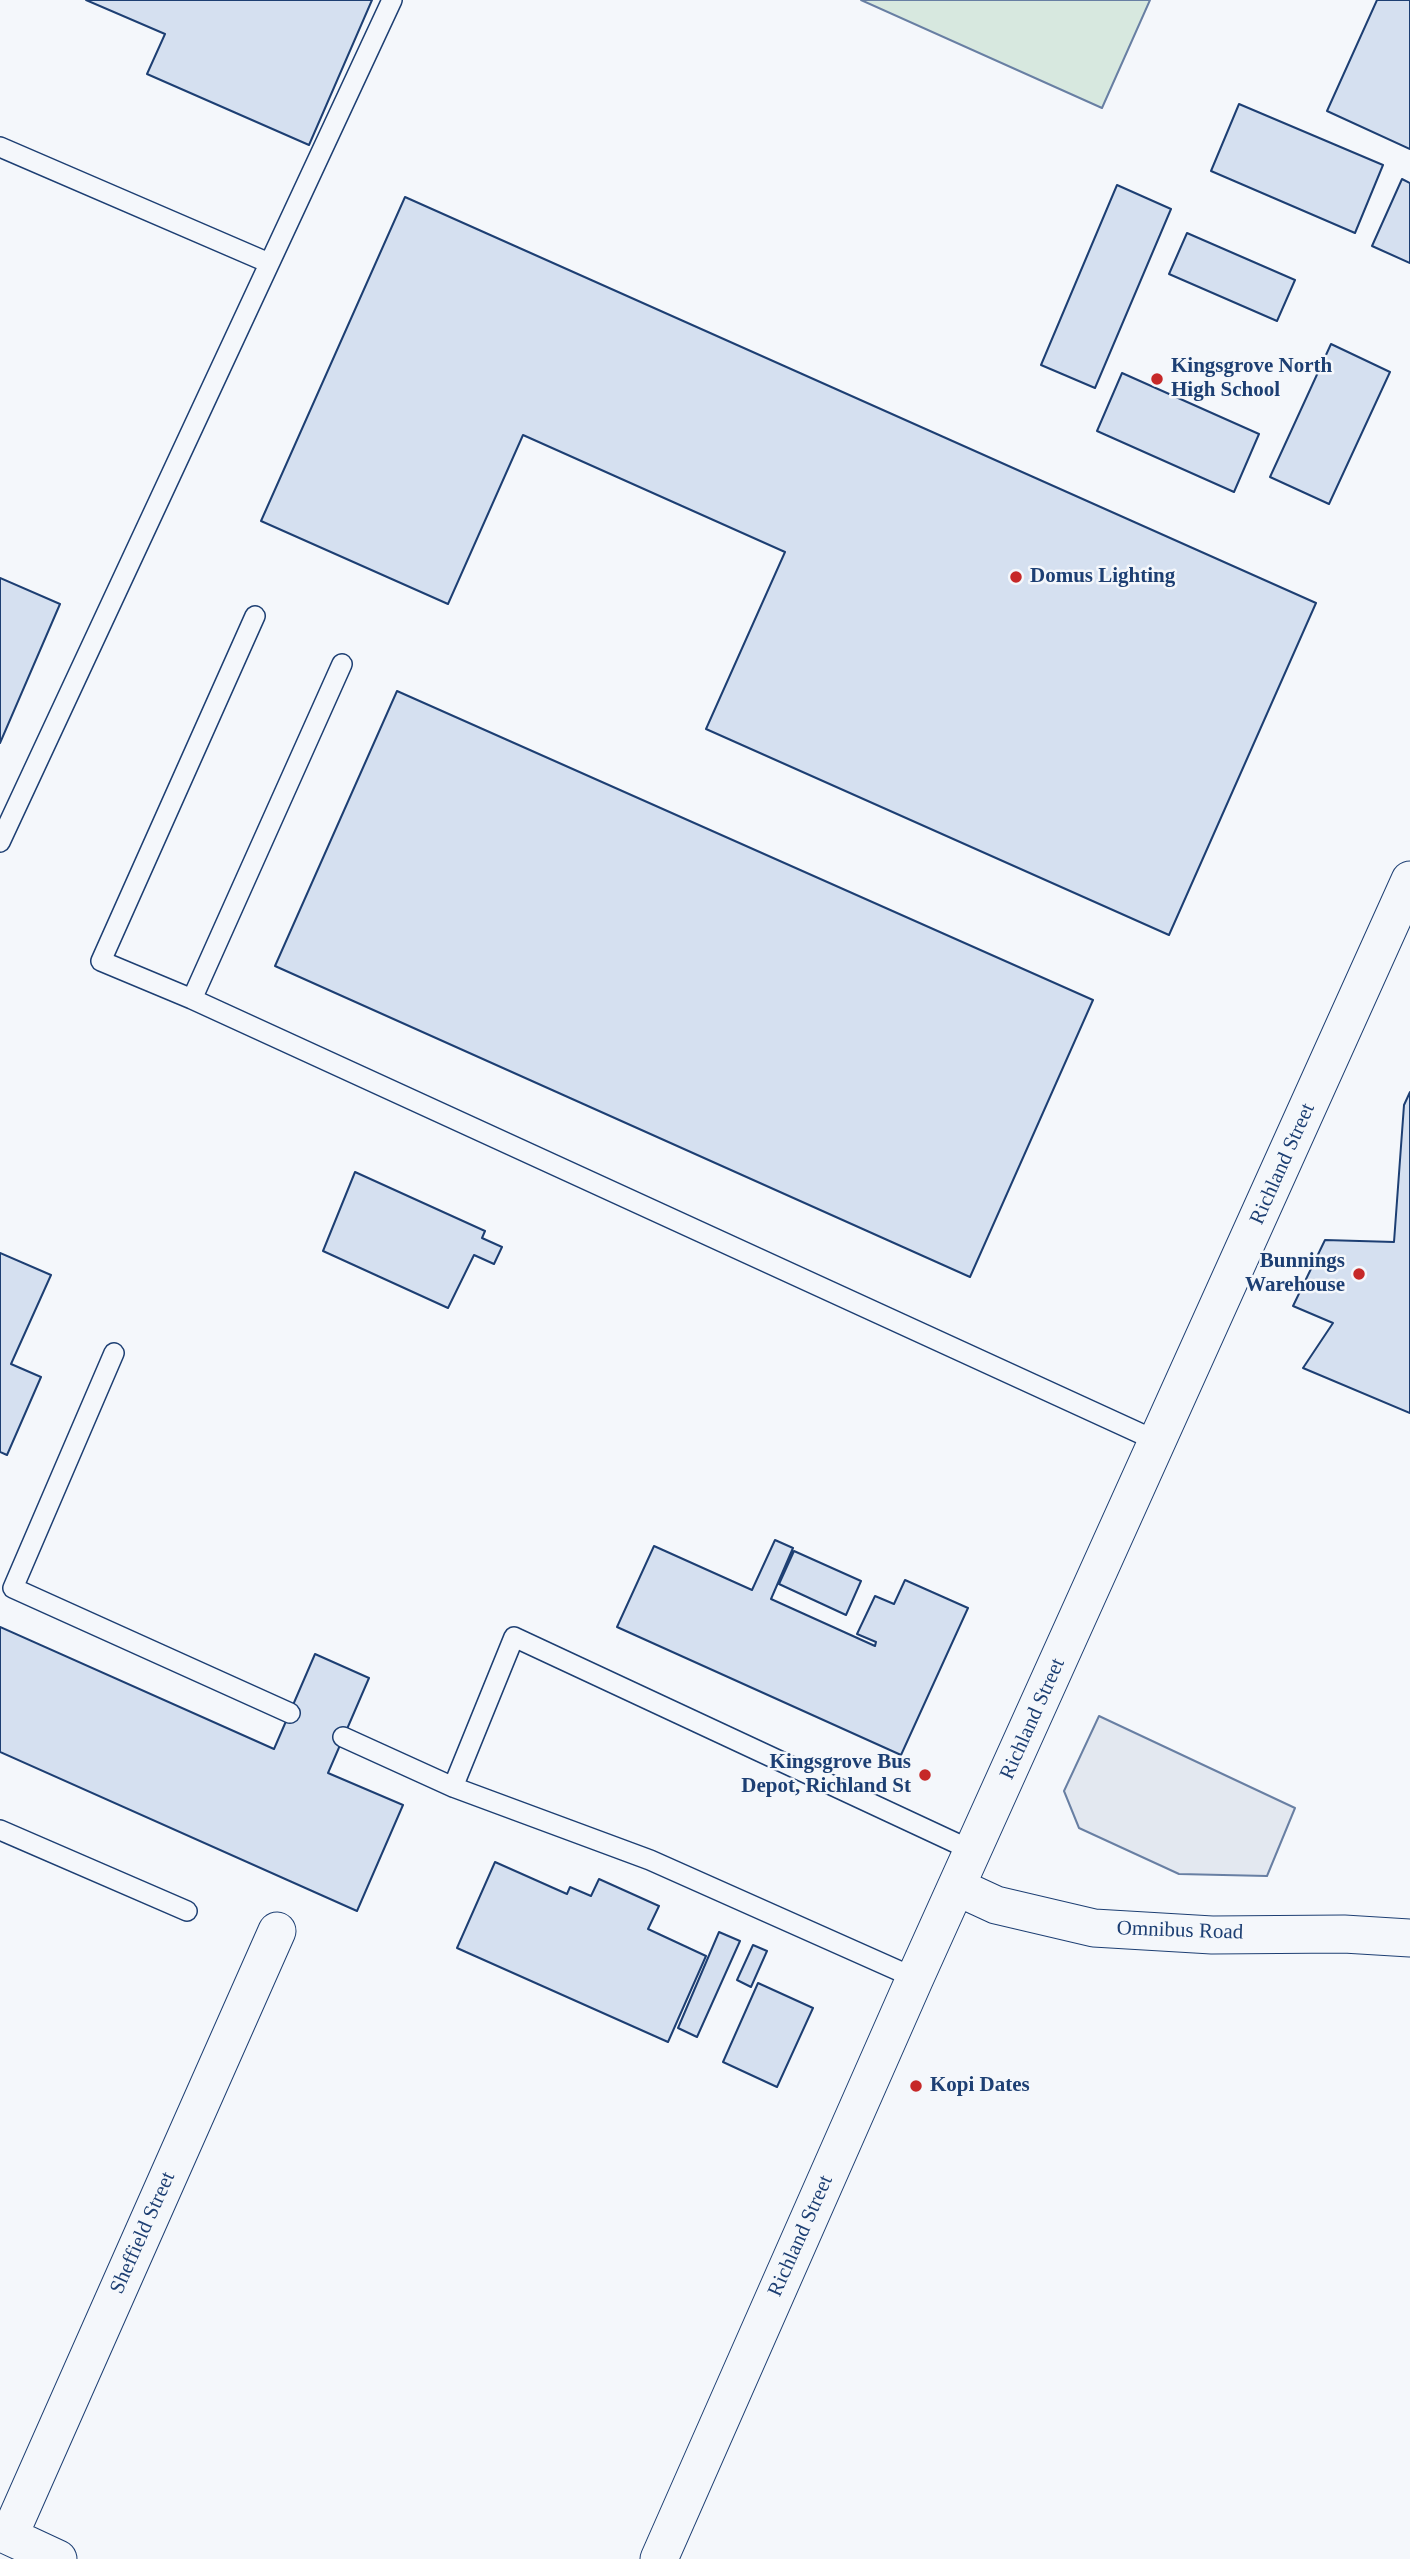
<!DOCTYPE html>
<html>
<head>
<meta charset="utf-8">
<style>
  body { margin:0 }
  canvas { display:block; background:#f4f7fb }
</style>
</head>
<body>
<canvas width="1410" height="2559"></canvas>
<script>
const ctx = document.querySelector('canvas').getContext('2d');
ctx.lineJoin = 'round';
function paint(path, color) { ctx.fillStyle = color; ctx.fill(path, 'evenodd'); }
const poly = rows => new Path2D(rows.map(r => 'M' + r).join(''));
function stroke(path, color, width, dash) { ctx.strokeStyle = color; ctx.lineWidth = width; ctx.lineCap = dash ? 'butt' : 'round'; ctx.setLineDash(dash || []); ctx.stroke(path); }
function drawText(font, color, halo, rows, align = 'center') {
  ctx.font = font + ' Georgia,serif'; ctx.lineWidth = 5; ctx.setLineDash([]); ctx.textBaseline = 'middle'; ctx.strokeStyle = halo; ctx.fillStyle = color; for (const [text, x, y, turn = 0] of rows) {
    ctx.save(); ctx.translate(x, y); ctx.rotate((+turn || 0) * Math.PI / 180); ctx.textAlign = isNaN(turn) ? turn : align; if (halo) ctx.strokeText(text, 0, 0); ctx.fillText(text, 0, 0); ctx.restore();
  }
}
const green = poly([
  [861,0,1150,0,1102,108,861,0]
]);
const parking = poly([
  [1099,1716,1295,1808,1267,1876,1179,1874,1079,1828,1064,1791,1099,1716]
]);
const building = poly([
  [86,0,372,0,309,145,147,74,165,34,86,0],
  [1377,0,1410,0,1410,149,1327,111,1377,0],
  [1239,104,1383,165,1355,233,1211,171,1239,104],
  [1402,179,1410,183,1410,263,1372,246,1402,179],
  [1117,185,1171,209,1095,388,1041,365,1117,185],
  [405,197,1316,603,1169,935,706,729,785,552,523,435,448,604,261,521,405,197],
  [1187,233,1295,280,1277,321,1169,274,1187,233],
  [1331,344,1390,372,1329,504,1270,477,1331,344],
  [1122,373,1259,434,1234,492,1097,431,1122,373],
  [0,578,60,604,0,743,0,578],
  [397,691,1093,1000,970,1277,275,966,397,691],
  [1410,1092,1410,1413,1303,1368,1333,1323,1293,1306,1325,1240,1394,1242,1404,1105,1410,1092],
  [355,1172,485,1231,482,1238,502,1247,494,1264,474,1255,448,1308,323,1251,355,1172],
  [0,1253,51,1275,11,1364,41,1377,7,1455,0,1452,0,1253],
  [775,1540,793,1548,771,1599,875,1646,876,1642,857,1634,875,1596,894,1604,905,1580,968,1608,901,1755,617,1627,654,1546,752,1590,775,1540],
  [794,1551,861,1581,846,1615,779,1584,794,1551],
  [0,1627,274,1749,315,1654,369,1678,328,1773,403,1805,357,1911,0,1752,0,1627],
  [495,1862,567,1894,570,1887,591,1896,599,1879,659,1906,648,1929,706,1956,668,2042,457,1948,495,1862],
  [719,1932,740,1941,697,2037,678,2028,719,1932],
  [753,1945,767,1951,751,1987,737,1980,753,1945],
  [758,1983,813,2008,777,2087,723,2062,758,1983]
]);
const service = poly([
  [0,147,269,263],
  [255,616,101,961,192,999,1159,1442],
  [0,842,392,0],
  [192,999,342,664],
  [114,1353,13,1588,290,1713],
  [343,1737,453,1787,650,1860,915,1978],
  [453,1787,514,1637,973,1851],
  [0,1830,187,1911]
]);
const minor = poly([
  [957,1887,996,1905,1094,1928,1212,1935,1344,1934,1410,1938],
  [0,2532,58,2559],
  [9,2536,277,1931],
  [659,2559,915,1978,1410,880]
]);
const markers = [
  [1157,379,7,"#c62828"],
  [1016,577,7,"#c62828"],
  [1359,1274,7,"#c62828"],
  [925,1775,7,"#c62828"],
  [916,2086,7,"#c62828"]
];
const poiNames = [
  ["Kingsgrove North",1171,367],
  ["High School",1171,391],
  ["Domus Lighting",1030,577],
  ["Bunnings",1345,1262,"right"],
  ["Warehouse",1345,1286,"right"],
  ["Kingsgrove Bus",911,1763,"right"],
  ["Depot, Richland St",911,1787,"right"],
  ["Kopi Dates",930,2086]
];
const streetNames = [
  ["Richland Street",1283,1164,-66],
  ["Richland Street",1033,1719,-66],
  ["Omnibus Road",1180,1931,2],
  ["Sheffield Street",143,2233,-66],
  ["Richland Street",801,2236,-66]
];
paint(green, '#d7e8df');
stroke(green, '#687fa3', 2);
paint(parking, '#e3e8f0');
stroke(parking, '#687fa3', 2);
paint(building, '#d5e0f0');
stroke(building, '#1d3f73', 2);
stroke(service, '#1d3f73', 22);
stroke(minor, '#1d3f73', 39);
stroke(service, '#f4f7fb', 19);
stroke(minor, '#f4f7fb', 37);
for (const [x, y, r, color] of markers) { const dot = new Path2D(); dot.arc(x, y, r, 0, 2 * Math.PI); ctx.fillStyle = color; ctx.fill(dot); stroke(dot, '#f4f7fb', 2.5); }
drawText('bold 21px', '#1d3f73', '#f4f7fb', poiNames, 'left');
drawText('21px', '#1d3f73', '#f4f7fb', streetNames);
</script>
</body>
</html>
